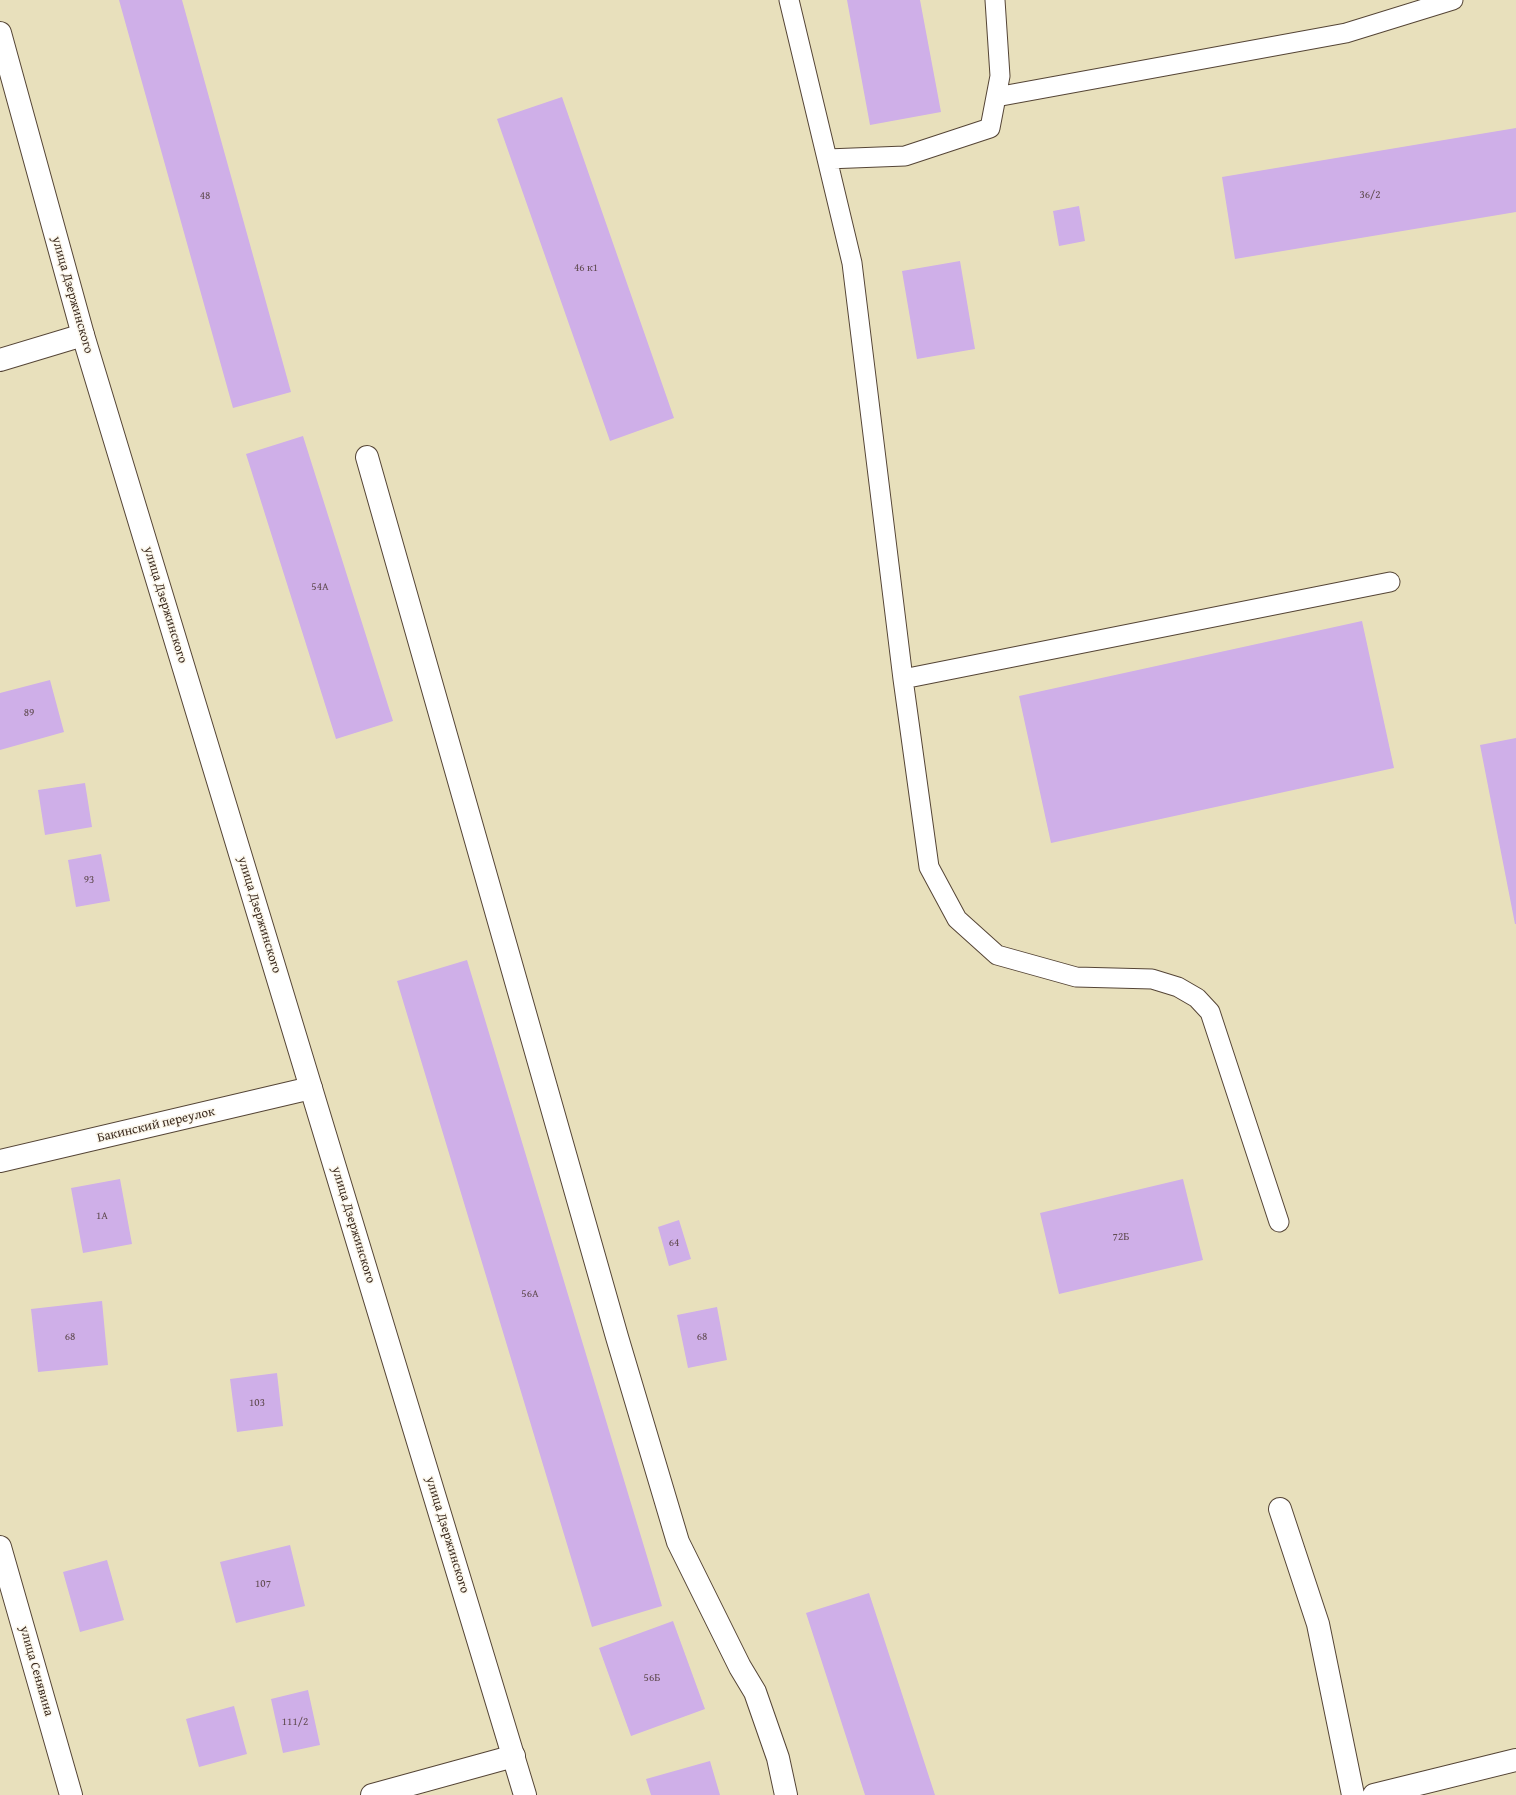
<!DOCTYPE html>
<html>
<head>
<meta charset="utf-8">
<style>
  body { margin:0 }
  canvas { display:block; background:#e8e0bc }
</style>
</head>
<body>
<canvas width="1516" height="1795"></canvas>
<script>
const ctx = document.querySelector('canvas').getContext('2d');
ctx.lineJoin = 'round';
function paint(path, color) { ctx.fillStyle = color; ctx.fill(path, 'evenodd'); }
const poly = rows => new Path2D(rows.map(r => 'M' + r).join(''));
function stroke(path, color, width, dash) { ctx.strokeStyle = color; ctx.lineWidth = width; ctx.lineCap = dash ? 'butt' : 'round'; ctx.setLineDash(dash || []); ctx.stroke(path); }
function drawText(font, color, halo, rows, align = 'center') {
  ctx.font = font + ' "Gentium Book Plus",serif'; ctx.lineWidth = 3; ctx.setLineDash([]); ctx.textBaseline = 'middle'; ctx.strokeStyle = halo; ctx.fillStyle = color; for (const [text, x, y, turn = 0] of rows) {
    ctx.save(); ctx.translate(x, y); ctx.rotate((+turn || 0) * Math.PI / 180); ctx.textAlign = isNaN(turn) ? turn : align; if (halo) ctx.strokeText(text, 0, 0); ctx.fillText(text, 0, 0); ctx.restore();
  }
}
const building = poly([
  [119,0,182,0,291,392,233,408],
  [847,0,920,0,941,112,870,125],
  [562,97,674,418,610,441,497,119],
  [1516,128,1516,212,1235,259,1222,177],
  [1079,206,1085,241,1059,246,1053,211],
  [960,261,975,349,917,359,902,271],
  [303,436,393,721,336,739,246,454],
  [1362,621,1394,768,1051,843,1019,696],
  [50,680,64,732,0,750,0,693],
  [1516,738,1516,924,1515,924,1480,745],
  [85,783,92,827,45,835,38,790],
  [101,854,110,901,76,907,68,860],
  [467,960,662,1606,592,1627,397,981],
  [120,1179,132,1244,83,1253,71,1188],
  [1183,1179,1203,1260,1059,1294,1040,1213],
  [679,1220,691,1259,669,1266,658,1227],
  [102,1301,108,1365,38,1372,31,1309],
  [717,1307,727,1360,688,1368,677,1315],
  [277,1373,283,1426,237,1432,230,1379],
  [290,1545,305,1606,236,1623,220,1562],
  [107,1560,124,1620,80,1632,63,1572],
  [869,1593,935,1795,865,1795,806,1613],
  [673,1621,705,1709,631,1736,599,1648],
  [308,1690,320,1745,283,1753,271,1699],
  [234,1706,247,1754,199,1767,186,1719],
  [710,1761,720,1795,651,1795,646,1779]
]);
const lane = poly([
  [789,0,852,263,903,679,1390,582],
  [996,97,1346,33,1453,0],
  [827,159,905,156,990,128,1000,76,995,0],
  [903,679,929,867,957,919,997,955,1076,977,1152,979,1178,987,1197,998,1210,1012,1279,1222]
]);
const street = poly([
  [0,360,83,335],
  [367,457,617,1337,678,1542,740,1667,755,1692,778,1758,786,1795],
  [0,1161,311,1088],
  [1280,1509,1318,1624,1353,1795],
  [0,1547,71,1795],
  [372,1795,514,1756],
  [1374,1795,1516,1760]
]);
const secondary = poly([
  [0,33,83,335,525,1795]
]);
const numberNames = [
  ["36/2",1370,195],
  ["48",205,196],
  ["46 к1",586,268],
  ["54А",320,587],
  ["89",29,713],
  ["93",89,880],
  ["1А",102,1216],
  ["72Б",1121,1237],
  ["64",674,1243],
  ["56А",530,1294],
  ["68",70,1337],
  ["68",702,1337],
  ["103",257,1403],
  ["107",263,1584],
  ["56Б",652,1678],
  ["111/2",295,1722]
];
const streetNames = [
  ["улица Дзержинского",72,295,74],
  ["улица Дзержинского",165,605,73],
  ["улица Дзержинского",259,915,73],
  ["Бакинский переулок",156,1125,-13],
  ["улица Дзержинского",353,1225,73],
  ["улица Дзержинского",447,1535,73],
  ["улица Сенявина",36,1671,74]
];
paint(building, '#cfafe8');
stroke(lane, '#554536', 21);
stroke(street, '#554536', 24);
stroke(secondary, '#554536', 24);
stroke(lane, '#fff', 19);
stroke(street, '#fff', 22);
stroke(secondary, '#fff', 22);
drawText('11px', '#604b50', null, numberNames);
drawText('13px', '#3b2a1e', '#fbf7ec', streetNames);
</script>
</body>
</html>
